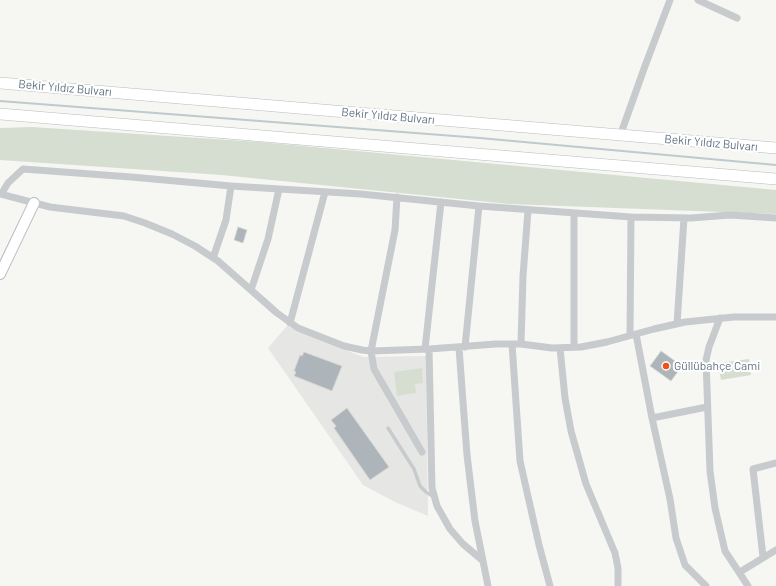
<!DOCTYPE html>
<html>
<head>
<meta charset="utf-8">
<style>
  body { margin:0 }
  canvas { display:block; background:#f6f6f2 }
</style>
</head>
<body>
<canvas width="776" height="586"></canvas>
<script>
const ctx = document.querySelector('canvas').getContext('2d');
ctx.lineJoin = 'round';
function paint(path, color) { ctx.fillStyle = color; ctx.fill(path, 'evenodd'); }
const poly = rows => new Path2D(rows.map(r => 'M' + r).join(''));
function stroke(path, color, width, dash) { ctx.strokeStyle = color; ctx.lineWidth = width; ctx.lineCap = dash ? 'butt' : 'round'; ctx.setLineDash(dash || []); ctx.stroke(path); }
function drawText(font, color, halo, rows, align = 'center') {
  ctx.font = font + ' Barlow,sans-serif'; ctx.lineWidth = 4; ctx.setLineDash([]); ctx.textBaseline = 'middle'; ctx.strokeStyle = halo; ctx.fillStyle = color; for (const [text, x, y, turn = 0] of rows) {
    ctx.save(); ctx.translate(x, y); ctx.rotate((+turn || 0) * Math.PI / 180); ctx.textAlign = isNaN(turn) ? turn : align; if (halo) ctx.strokeText(text, 0, 0); ctx.fillText(text, 0, 0); ctx.restore();
  }
}
const built = poly([
  [287,326,363,357,426,356,428,516,395,502,363,485,268,348]
]);
const green = poly([
  [32,127,260,142,776,190,776,214,509,204,222,175,0,160,0,128],
  [749,359,751,375,721,380,718,363],
  [422,368,423,383,415,384,416,393,397,396,394,372]
]);
const stream = poly([
  [0,101,480,138,776,165]
]);
const building = poly([
  [238,227,247,230,243,243,234,240,238,227],
  [661,351,682,366,671,381,650,366,661,351],
  [304,352,342,366,332,391,294,376,296,372,294,371,300,355,302,356,304,352],
  [347,408,389,467,370,480,334,428,336,426,331,420,347,408]
]);
const lane = poly([
  [388,428,414,469,420,486,426,492,434,497]
]);
const street = poly([
  [698,0,737,18],
  [620,136,645,66,670,0],
  [2,193,8,183,23,169,131,177,231,186,361,194,479,206,631,217,691,218,730,215,776,218],
  [0,194,50,207,124,216,145,223,172,234,195,246,218,261,277,313,298,328,344,346,362,350,371,351,429,349,496,344,521,344,552,348,581,347,607,342,654,329,685,322,734,317,776,317],
  [397,197,395,230,371,351,374,369,422,452],
  [213,258,226,220,231,186],
  [251,290,268,239,279,189],
  [720,318,709,347,706,360,710,471,715,508,725,551,748,586],
  [290,323,325,192],
  [677,324,684,218],
  [636,334,652,418,670,499,676,538,685,565,706,586],
  [630,335,631,217],
  [512,344,520,461,539,545,550,586],
  [521,344,523,276,528,210],
  [465,347,479,206],
  [574,347,574,213],
  [459,348,467,455,475,521,488,586],
  [560,348,565,398,571,431,586,484,615,553,618,568,618,586],
  [425,349,441,202],
  [429,349,432,488,437,506,450,529,463,544,482,560],
  [652,418,707,407],
  [763,557,753,469,776,463],
  [740,572,776,550]
]);
const secondary = poly([
  [0,274,34,203]
]);
const primary = poly([
  [0,83,776,148],
  [0,114,776,179]
]);
const markers = [
  [666,366,4,"#f05117"]
];
const streetNames = [
  ["Bekir Yıldız Bulvarı",65,88,5],
  ["Bekir Yıldız Bulvarı",388,116,5],
  ["Bekir Yıldız Bulvarı",711,143,5]
];
const poiNames = [
  ["Güllübahçe Cami",674,366]
];
paint(built, '#e6e7e5');
paint(green, '#d6ded2');
stroke(stream, '#bfcacf', 2);
paint(building, '#adb4ba');
stroke(building, '#d7d7d4', 1);
stroke(secondary, '#b7bcc1', 12);
stroke(primary, '#b8bcc0', 12);
stroke(lane, '#c8cbce', 3.5);
stroke(street, '#c8cbce', 7);
stroke(secondary, '#fff', 10);
stroke(primary, '#fff', 11);
for (const [x, y, r, color] of markers) { const dot = new Path2D(); dot.arc(x, y, r, 0, 2 * Math.PI); ctx.fillStyle = color; ctx.fill(dot); stroke(dot, '#fff', 1.5); }
drawText('12px', '#627485', '#fff', streetNames);
drawText('12px', '#627485', '#fff', poiNames, 'left');
</script>
</body>
</html>
